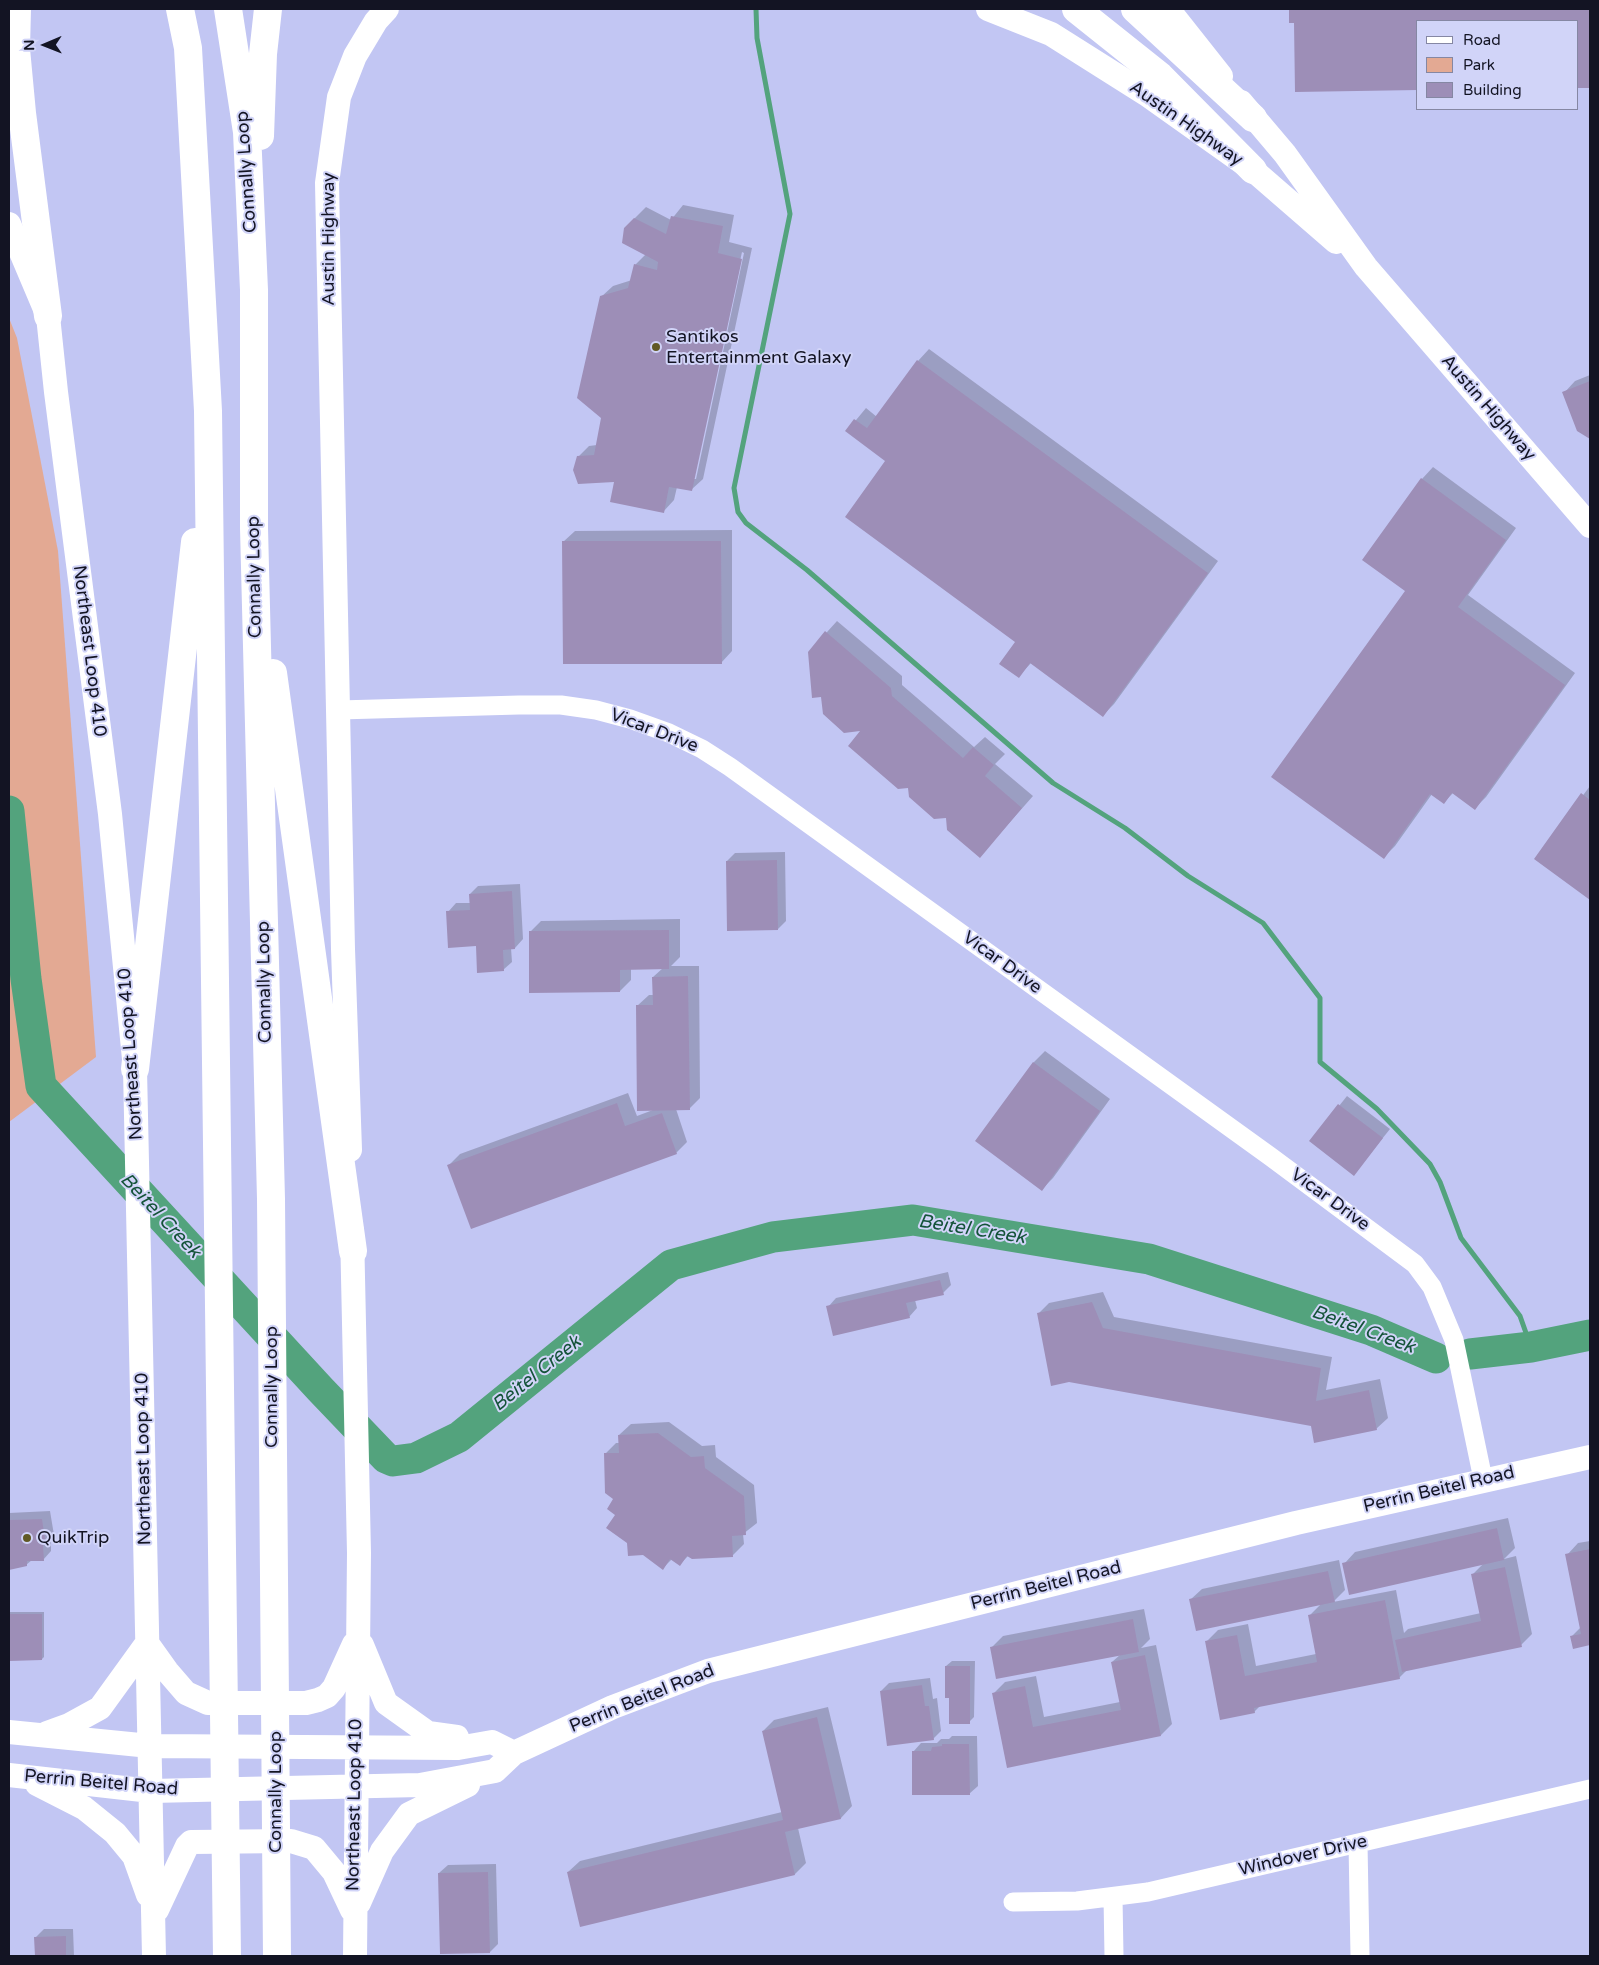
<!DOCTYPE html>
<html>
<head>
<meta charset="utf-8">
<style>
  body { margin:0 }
  #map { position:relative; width:1599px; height:1965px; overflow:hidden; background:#c2c6f3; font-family:"Varela Round",sans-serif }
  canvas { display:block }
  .frame { position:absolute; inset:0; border:10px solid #131423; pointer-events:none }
  .legend { position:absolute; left:1416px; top:20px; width:162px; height:90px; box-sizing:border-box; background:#d1d4f8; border:1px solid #8587a3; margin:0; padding:6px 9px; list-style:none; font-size:15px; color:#131423 }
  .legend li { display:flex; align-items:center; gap:10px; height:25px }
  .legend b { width:25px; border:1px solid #8587a3 }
  .north { position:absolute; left:20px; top:20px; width:50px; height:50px; -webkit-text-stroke:4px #d1d4f8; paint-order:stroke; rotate:269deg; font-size:14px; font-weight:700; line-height:20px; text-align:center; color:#131423 }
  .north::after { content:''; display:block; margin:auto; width:18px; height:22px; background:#131423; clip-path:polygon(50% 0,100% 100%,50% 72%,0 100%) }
</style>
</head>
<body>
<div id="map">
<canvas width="1599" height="1965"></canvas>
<div class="frame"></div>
<ul class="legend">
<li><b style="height:6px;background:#fff"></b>Road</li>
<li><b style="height:14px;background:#e3a993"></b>Park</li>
<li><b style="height:14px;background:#9d8eb7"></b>Building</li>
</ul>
<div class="north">N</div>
</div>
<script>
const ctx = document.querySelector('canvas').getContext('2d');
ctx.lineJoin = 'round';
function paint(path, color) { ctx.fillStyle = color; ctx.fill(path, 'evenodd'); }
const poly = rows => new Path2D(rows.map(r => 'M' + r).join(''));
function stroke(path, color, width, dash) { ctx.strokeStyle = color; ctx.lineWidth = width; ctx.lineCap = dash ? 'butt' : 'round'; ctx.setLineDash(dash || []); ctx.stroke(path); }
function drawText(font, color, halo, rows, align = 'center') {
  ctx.font = font + ' "Varela Round",sans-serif'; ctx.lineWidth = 4; ctx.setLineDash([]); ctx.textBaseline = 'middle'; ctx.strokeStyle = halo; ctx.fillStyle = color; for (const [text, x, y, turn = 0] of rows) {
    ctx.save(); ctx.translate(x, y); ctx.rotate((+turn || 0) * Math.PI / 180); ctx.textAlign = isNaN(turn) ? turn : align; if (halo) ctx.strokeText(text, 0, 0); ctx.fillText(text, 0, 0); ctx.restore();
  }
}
const green = poly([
  [9,318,17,338,58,551,96,1057,9,1122]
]);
const shadow = poly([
  [1290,9,1590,9,1590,86,1578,87,1578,21,1290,22],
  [683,205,734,215,729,242,752,248,703,479,691,490,677,487,674,500,663,512,578,457,589,446,597,445,602,418,601,297,613,286,632,280,635,265,646,254,625,228,646,207,671,220],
  [742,252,744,253,696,479,693,479],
  [929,349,1218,561,1114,704,1103,715,1031,663,1019,676,1017,642,887,461,847,431,866,408,877,417,918,361],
  [1590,375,1590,437,1578,431,1564,393,1575,381],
  [1433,467,1516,528,1468,595,1575,673,1486,797,1475,808,1453,793,1444,802,1432,794,1395,846,1384,857,1406,591,1364,560,1422,479],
  [732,530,732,651,721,663,563,542,575,531],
  [837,621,902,676,902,685,974,747,985,737,1005,754,995,764,1033,796,980,856,947,816,909,786,863,730,822,696,809,652],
  [1590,786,1590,899,1535,859],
  [785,852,786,921,778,929,727,861,735,853],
  [520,884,523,939,515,948,511,948,512,962,503,970,448,912,456,903,471,903,470,894,478,886],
  [680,919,680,957,671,966,699,966,700,1098,689,1109,676,1109,687,1142,676,1153,449,1165,460,1154,628,1093,637,1116,653,1110,637,1006,649,995,654,995,653,977,663,968,631,968,631,980,620,991,530,932,541,921],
  [1045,1051,1110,1099,1053,1178,1042,1189,977,1141,1034,1062],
  [1347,1096,1390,1129,1354,1174,1311,1141],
  [948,1272,951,1285,943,1293,915,1300,917,1308,909,1317,828,1307,836,1298],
  [1103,1292,1114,1317,1332,1357,1326,1390,1380,1379,1388,1418,1376,1429,1312,1425,1038,1314,1049,1303],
  [669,1422,702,1446,715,1445,716,1457,754,1485,757,1523,743,1534,744,1544,733,1555,689,1555,680,1564,672,1559,663,1568,628,1542,617,1515,605,1454,616,1443,620,1443,619,1435,631,1424],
  [50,1511,54,1535,51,1538,51,1551,43,1560,32,1560,26,1565,9,1568,9,1513],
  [1508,1518,1515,1548,1504,1559,1516,1556,1532,1634,1521,1645,1407,1670,1399,1678,1261,1705,1254,1712,1206,1642,1218,1630,1248,1624,1256,1666,1316,1654,1309,1616,1321,1604,1190,1600,1202,1589,1339,1560,1345,1590,1333,1602,1396,1590,1404,1633,1408,1629,1481,1613,1473,1574,1483,1564,1344,1564,1355,1552],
  [1590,1541,1590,1644,1574,1647,1572,1636,1581,1627,1567,1555,1578,1543],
  [1144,1609,1150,1639,1141,1648,1156,1645,1172,1724,1161,1735,1008,1766,994,1693,1005,1682,1036,1676,1044,1717,1120,1702,1112,1662,1121,1654,992,1647,1003,1636],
  [9,1612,44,1612,44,1657,42,1659,9,1660],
  [952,1661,975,1661,974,1717,969,1722,951,1697,946,1666],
  [930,1678,933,1699,937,1698,941,1731,933,1739,881,1691,889,1683],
  [828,1707,852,1806,841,1818,798,1828,806,1863,795,1874,581,1926,568,1872,580,1861,782,1812,763,1731,774,1720],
  [952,1736,977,1736,978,1786,969,1794,913,1752,921,1743,937,1743,941,1739,949,1739],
  [496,1864,498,1944,490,1952,439,1873,448,1865],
  [44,1929,73,1929,74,1956,36,1956,36,1937]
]);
const stream = poly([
  [756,9,757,38,790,214,734,488,738,512,746,523,807,570,1053,783,1125,828,1188,876,1263,923,1320,998,1320,1062,1377,1109,1430,1164,1440,1182,1461,1238,1520,1316,1531,1347]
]);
const river = poly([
  [9,811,26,979,41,1086,320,1389,386,1458,393,1461,416,1458,459,1437,671,1265,773,1237,913,1220,1149,1259,1371,1330,1436,1358],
  [1470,1354,1531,1347,1590,1335]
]);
const building = poly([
  [1289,9,1590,9,1590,88,1578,88,1578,21,1418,21,1418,90,1295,92,1294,23,1289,23],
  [671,216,723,226,718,253,742,259,692,491,669,487,664,513,610,502,614,482,578,484,573,470,577,456,594,455,601,418,577,398,600,296,628,288,634,264,657,270,658,262,622,243,624,228,634,218,666,234],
  [917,360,1208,573,1103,717,1030,663,1019,678,999,664,1015,642,845,517,885,461,845,431,854,419,867,428],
  [1590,381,1590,439,1577,431,1562,392],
  [1421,478,1506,540,1458,607,1565,685,1475,810,1452,793,1444,804,1430,794,1384,859,1271,777,1405,591,1362,560],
  [562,541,721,541,722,664,563,664],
  [825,631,891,688,892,696,963,758,973,747,994,765,985,776,1022,808,980,858,947,830,946,818,934,819,909,797,908,788,898,789,848,746,860,731,844,733,823,714,821,697,812,698,808,652],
  [1581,793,1590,800,1590,900,1534,859],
  [777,860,778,930,727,931,726,861],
  [512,891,515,949,503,950,504,971,477,973,476,946,448,948,446,911,470,910,469,894],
  [669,930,669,969,620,970,620,992,529,993,529,931],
  [688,976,690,1110,637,1111,636,1005,653,1005,652,977],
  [1033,1062,1100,1111,1042,1191,975,1141],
  [617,1103,625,1126,662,1113,677,1154,471,1229,447,1165],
  [1338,1104,1383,1138,1354,1176,1309,1141],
  [940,1280,944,1295,906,1303,910,1318,833,1336,826,1306],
  [1092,1302,1103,1328,1321,1368,1316,1401,1369,1390,1377,1430,1314,1443,1311,1426,1069,1382,1051,1386,1037,1313],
  [658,1433,691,1457,704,1456,705,1468,744,1496,746,1535,732,1536,733,1557,692,1559,687,1556,680,1566,670,1559,663,1570,643,1555,628,1556,627,1543,606,1528,615,1515,607,1509,613,1499,605,1493,604,1453,619,1453,618,1435],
  [42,1519,46,1545,43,1545,44,1561,27,1561,27,1566,9,1570,9,1520],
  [1497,1528,1504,1560,1349,1595,1342,1563],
  [1590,1549,1590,1645,1573,1649,1570,1636,1581,1634,1565,1554],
  [1505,1567,1522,1647,1402,1672,1395,1640,1481,1621,1471,1574],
  [1328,1571,1335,1602,1196,1631,1189,1599],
  [1385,1600,1400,1679,1254,1708,1255,1713,1220,1720,1205,1641,1237,1635,1245,1676,1317,1662,1308,1615],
  [9,1614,42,1614,42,1660,9,1661],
  [1133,1619,1139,1652,996,1679,990,1647],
  [1145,1655,1161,1736,1007,1768,992,1693,1025,1686,1033,1727,1121,1710,1111,1662],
  [945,1666,970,1666,970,1724,949,1724,949,1698,945,1698],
  [922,1685,925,1706,929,1706,934,1740,887,1746,880,1691],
  [817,1717,841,1819,785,1832,795,1875,580,1927,567,1872,783,1820,762,1731],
  [942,1744,969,1744,970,1795,912,1795,912,1751,931,1751,932,1747,942,1746],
  [488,1872,490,1953,440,1954,438,1873],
  [66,1936,66,1956,35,1956,34,1937]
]);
const minor = poly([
  [339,710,519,705,561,705,596,710,630,719,669,733,702,749,730,767,1271,1157,1415,1264,1432,1287,1454,1340,1483,1479],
  [1358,1843,1360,1956],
  [1113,1897,1114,1956],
  [1013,1902,1077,1901,1148,1892,1590,1789]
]);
const major = poly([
  [988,9,1051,34,1146,94,1253,170,1336,242],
  [1168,9,1221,76],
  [1241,102,1285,154,1366,267,1590,526],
  [9,224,48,316,56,392,110,814,135,1069,154,1956],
  [350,1150,343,949,327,183,339,97,355,56,376,21,387,9],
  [352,1231,359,1553,355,1956],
  [147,1643,167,1671,186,1693,208,1703,306,1703,318,1700,327,1696,334,1688,354,1644],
  [362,1645,386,1703,428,1733,457,1737],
  [9,1732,150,1746,458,1748,492,1742,514,1753],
  [47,1733,69,1725,100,1708,147,1643],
  [9,1775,151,1791,420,1785,495,1771,514,1753,613,1707,708,1671,1296,1523,1590,1457],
  [37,1784,84,1808,115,1833,134,1856,148,1895],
  [359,1903,382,1851,409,1814,468,1785],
  [157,1910,187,1846,191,1842,291,1841,314,1848,334,1872,352,1910]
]);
const highway = poly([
  [17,9,16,49,22,113,48,316],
  [180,9,188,48,208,411,227,1956],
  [228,9,247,132,254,290,254,528,271,1199,277,1956],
  [1076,9,1160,76,1253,170],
  [1135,9,1253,118],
  [260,136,263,54,268,9],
  [273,673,353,1251],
  [135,1069,195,542]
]);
const markers = [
  [656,347,5,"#615925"],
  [27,1538,5,"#615925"]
];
const streetNames = [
  ["Austin Highway",1186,124,35],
  ["Connally Loop",247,172,-94],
  ["Austin Highway",329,239,-90],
  ["Austin Highway",1488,408,49],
  ["Connally Loop",255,577,-91],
  ["Northeast Loop 410",89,651,83],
  ["Vicar Drive",654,731,21],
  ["Vicar Drive",1002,963,36],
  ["Connally Loop",265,982,-91],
  ["Northeast Loop 410",131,1054,-94],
  ["Vicar Drive",1330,1200,36],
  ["Connally Loop",272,1387,-90],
  ["Northeast Loop 410",144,1459,-91],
  ["Perrin Beitel Road",1439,1490,-13],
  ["Perrin Beitel Road",1046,1586,-14],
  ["Perrin Beitel Road",642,1699,-22],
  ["Perrin Beitel Road",101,1783,5],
  ["Connally Loop",276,1792,-90],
  ["Northeast Loop 410",355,1805,-89],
  ["Windover Drive",1303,1856,-13]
];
const poiNames = [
  ["Santikos",666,337],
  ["Entertainment Galaxy",666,358],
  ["QuikTrip",37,1538]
];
const waterNames = [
  ["Beitel Creek",160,1216,47],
  ["Beitel Creek",972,1230,9],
  ["Beitel Creek",1363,1330,20],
  ["Beitel Creek",537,1374,-39]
];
paint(green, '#e3a993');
paint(shadow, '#0003');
stroke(stream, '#53a37d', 5);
stroke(river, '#53a37d', 31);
paint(building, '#9d8eb7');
stroke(minor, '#fff', 19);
stroke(major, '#fff', 24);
stroke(highway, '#fff', 28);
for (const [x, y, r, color] of markers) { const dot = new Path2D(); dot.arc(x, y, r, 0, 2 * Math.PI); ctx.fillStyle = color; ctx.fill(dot); stroke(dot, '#d1d4f8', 2); }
drawText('18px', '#131423', '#d1d4f8', streetNames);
drawText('18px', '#131423', '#d1d4f8', poiNames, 'left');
drawText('italic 19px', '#145339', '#d1d4f8', waterNames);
</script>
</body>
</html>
